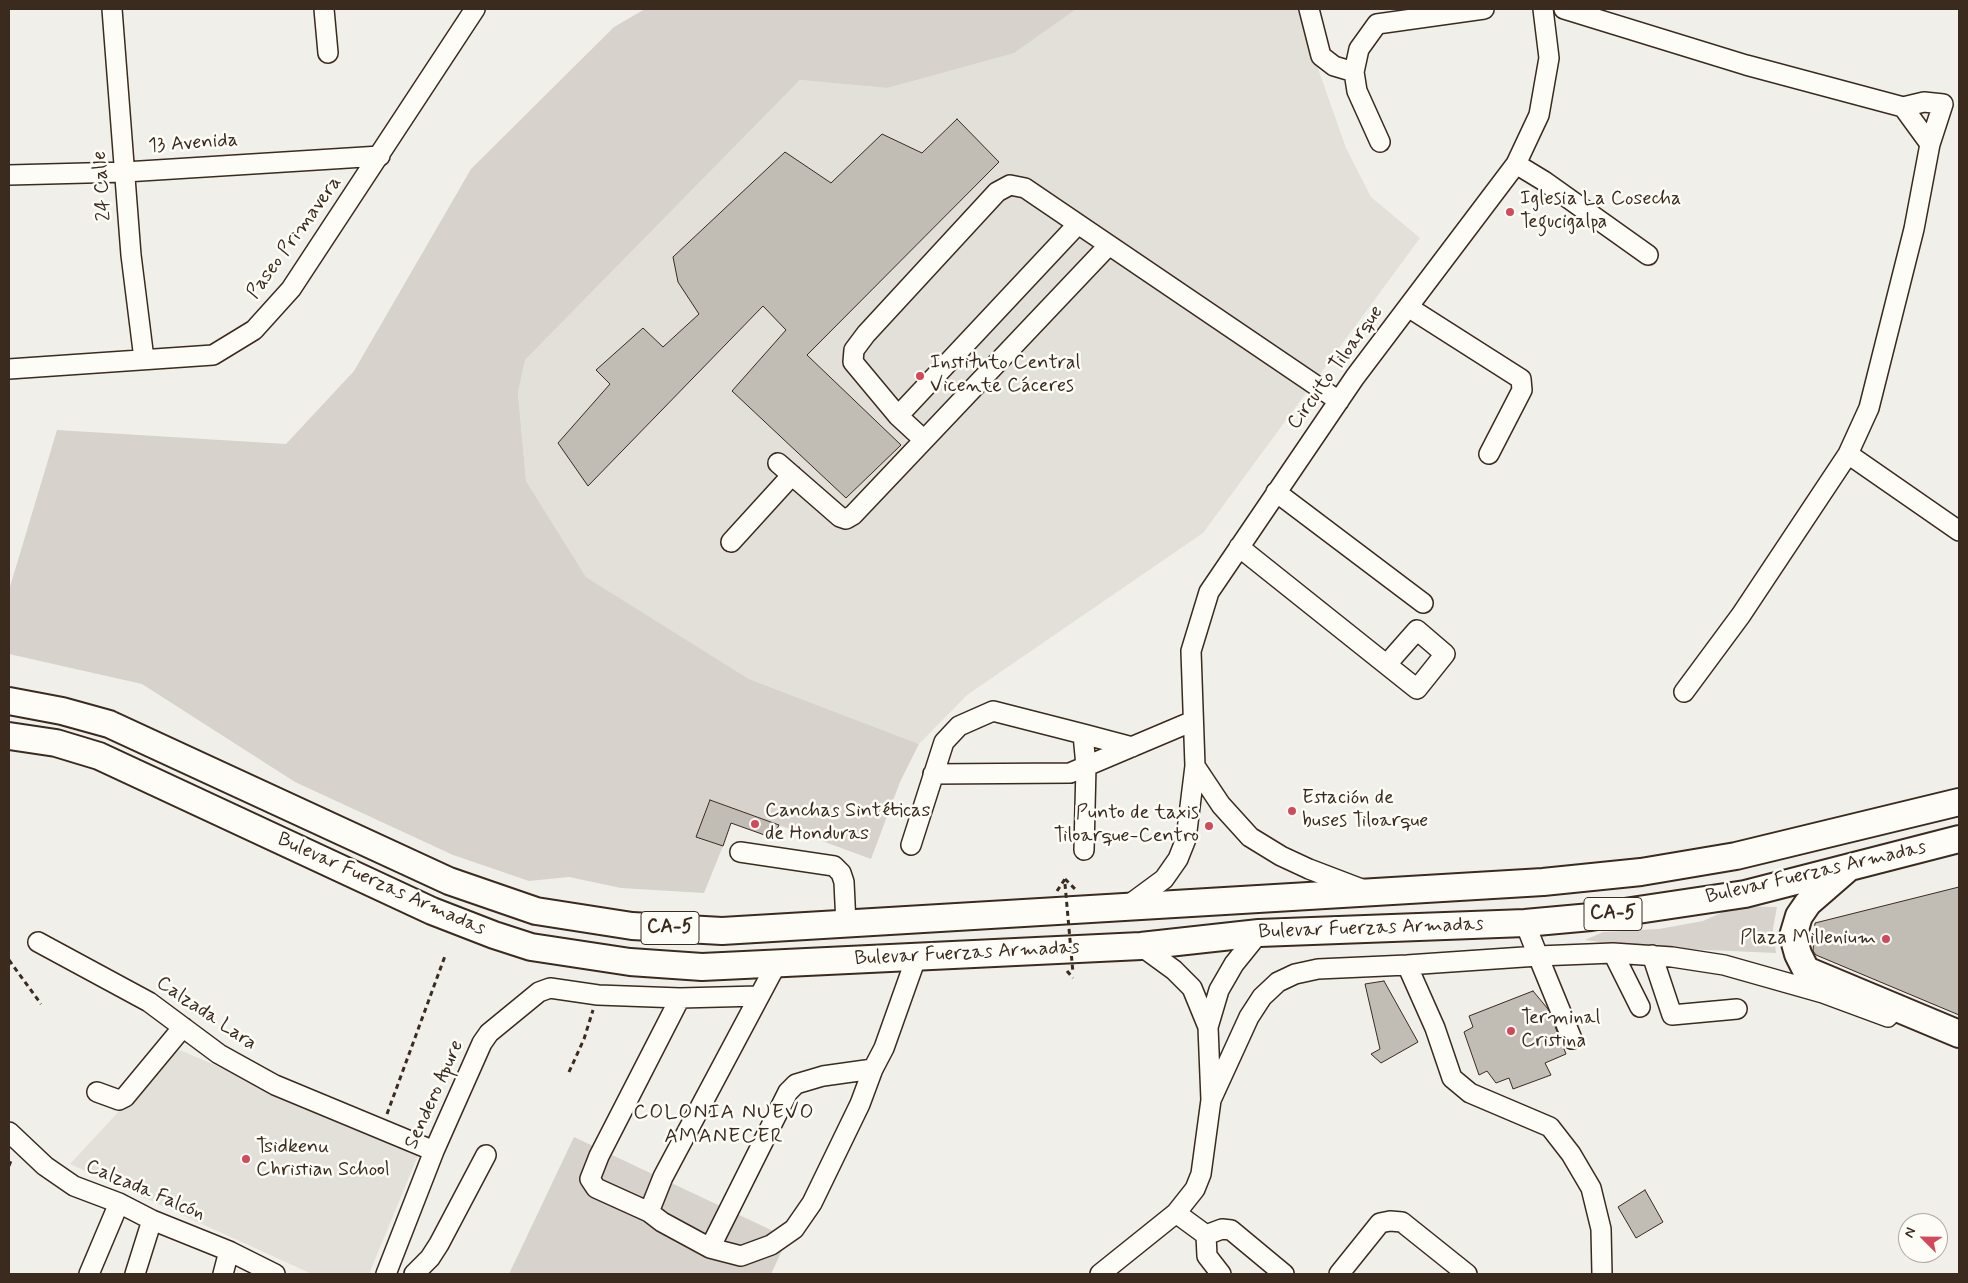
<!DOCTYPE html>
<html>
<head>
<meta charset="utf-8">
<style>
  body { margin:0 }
  #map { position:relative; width:1968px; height:1283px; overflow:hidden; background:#f1efea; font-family:Mynerve,sans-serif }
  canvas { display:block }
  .frame { position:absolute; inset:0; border:10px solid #3b2a1e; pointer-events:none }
  .north { position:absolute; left:1898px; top:1213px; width:50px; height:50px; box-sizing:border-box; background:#fdfcf7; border:1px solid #afa8a0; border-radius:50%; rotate:293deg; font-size:14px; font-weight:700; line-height:20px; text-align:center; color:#3b2a1e }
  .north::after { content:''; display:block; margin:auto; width:18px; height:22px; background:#d1495b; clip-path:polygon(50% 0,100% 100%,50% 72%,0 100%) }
</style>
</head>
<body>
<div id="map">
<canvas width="1968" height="1283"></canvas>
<div class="frame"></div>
<div class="north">N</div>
</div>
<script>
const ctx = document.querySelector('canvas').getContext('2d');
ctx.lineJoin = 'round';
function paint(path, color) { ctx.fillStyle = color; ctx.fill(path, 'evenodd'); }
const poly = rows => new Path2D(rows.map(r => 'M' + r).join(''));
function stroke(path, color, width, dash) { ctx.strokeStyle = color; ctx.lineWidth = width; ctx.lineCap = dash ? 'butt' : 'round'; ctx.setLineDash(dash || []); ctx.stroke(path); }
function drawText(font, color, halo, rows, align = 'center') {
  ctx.font = font + ' Mynerve,sans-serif'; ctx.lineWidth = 5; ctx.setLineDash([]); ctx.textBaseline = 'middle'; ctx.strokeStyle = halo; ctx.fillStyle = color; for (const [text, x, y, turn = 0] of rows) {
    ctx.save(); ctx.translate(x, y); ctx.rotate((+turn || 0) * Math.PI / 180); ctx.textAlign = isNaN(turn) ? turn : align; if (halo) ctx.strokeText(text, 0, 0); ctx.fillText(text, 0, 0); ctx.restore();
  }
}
const built = poly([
  [1076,9,1297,9,1346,148,1371,197,1420,238,1203,533,967,695,919,744,749,679,586,577,526,481,518,393,525,360,800,80,888,88],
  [180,1050,419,1153,369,1274,312,1274,70,1164,172,1054]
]);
const green = poly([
  [645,9,1076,9,1014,53,887,88,800,80,525,360,518,393,526,481,586,577,749,679,919,744,900,782,871,859,711,800,696,837,723,846,704,893,621,888,569,877,529,881,453,855,295,782,142,684,9,654,9,590,57,430,286,444,354,371,471,169,614,27],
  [1737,906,1777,907,1773,928,1776,953,1639,947,1585,940,1603,932,1659,929,1703,921],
  [574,1137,788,1238,771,1274,509,1274]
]);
const building = poly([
  [957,119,999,162,807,355,901,445,846,498,732,391,786,330,763,306,588,486,558,443,610,384,596,370,643,328,663,347,699,314,678,282,673,257,785,152,831,183,882,134,922,153,957,119],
  [710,800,779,825,773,838,731,823,723,846,696,837,710,800],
  [1959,887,1959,1015,1816,955,1813,951,1815,923,1959,887],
  [1384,981,1418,1042,1381,1063,1371,1054,1380,1049,1365,984,1384,981],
  [1533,991,1548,1009,1566,1054,1545,1063,1551,1075,1513,1089,1509,1078,1496,1083,1487,1071,1479,1075,1464,1032,1473,1027,1469,1016,1533,991],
  [1645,1190,1663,1222,1636,1238,1618,1207,1645,1190]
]);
const path = poly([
  [1065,879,1075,889],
  [1057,891,1065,879],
  [9,960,41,1004],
  [1067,971,1073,978],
  [569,1072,584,1039,593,1010],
  [387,1114,445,956],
  [9,1166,12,1158]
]);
const minor = poly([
  [112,9,131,255,144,359],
  [324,9,328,53],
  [1309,9,1321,56,1334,66,1354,72],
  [1564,9,1746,65,1903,107,1924,102,1943,104,1930,144],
  [1380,142,1357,91,1354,72,1359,49,1377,24,1484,9],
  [1516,164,1544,181,1648,255],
  [9,175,125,172,380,156],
  [1078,224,1339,401],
  [1408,307,1521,379,1522,390,1489,454],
  [9,369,213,355,254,330,291,289,475,9],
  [898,416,1078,224,1025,188,1010,185,997,192,866,334,854,350,853,362,898,416,924,440],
  [1848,454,1959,531],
  [778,463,840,517,846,519,853,515,1109,245],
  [1276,492,1423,603],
  [731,542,792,475],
  [1239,547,1417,689,1445,654,1417,630,1387,664],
  [1684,692,1741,615,1848,454,1869,408,1914,229,1930,144,1903,107],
  [1083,734,1132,747],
  [1195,766,1221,805,1250,837,1281,856,1309,869,1364,890],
  [933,774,1070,773,1193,721],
  [911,845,944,742,959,726,993,711,1083,734,1086,766,1084,850],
  [740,852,834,866,841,873,844,882,846,924],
  [1126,907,1164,879,1178,859,1186,839,1195,766,1191,651,1209,592,1355,377,1516,164,1539,115,1549,58,1543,9],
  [1525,923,1538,956,1613,953,1672,957,1724,965,1823,993,1888,1017],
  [38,942,149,1002,219,1054,275,1085,434,1151],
  [1141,946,1174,970,1192,988,1208,1027],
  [1613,953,1640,1007],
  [1652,955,1672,1015,1737,1009],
  [777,963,663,1177,649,1212,662,1222,710,1248,741,1256,771,1245,794,1229,812,1203,860,1104,873,1069],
  [1407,965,1435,1028,1452,1078,1470,1093,1550,1127,1571,1154,1591,1188,1601,1229,1602,1274],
  [97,1092,119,1100,125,1097,183,1027],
  [1211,1100,1249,1017,1262,997,1278,982,1295,974,1318,969,1407,965,1538,956,1572,1039],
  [9,1132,45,1166,74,1186,119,1203,152,1220,229,1251,275,1274],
  [649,1212,596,1188,590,1179,599,1156,680,998],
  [1176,1213,1206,1235,1207,1256,1221,1274],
  [1206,1235,1222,1229,1231,1230,1284,1274],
  [710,1248,788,1092,796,1084,823,1076,873,1069,884,1048,916,958],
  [89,1274,119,1203],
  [135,1274,152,1220],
  [223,1274,229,1251],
  [386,1274,434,1151,482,1043,489,1033,539,992,550,988,598,995,680,998,759,996],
  [414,1274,430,1258,439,1244,486,1155],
  [1100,1274,1176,1213,1195,1189,1201,1174,1211,1100,1208,1027,1219,990,1234,964,1259,933],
  [1339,1274,1380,1223,1390,1221,1402,1222,1467,1274]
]);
const highway = poly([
  [9,701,62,711,109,724,449,881,536,911,632,926,722,931,1543,882,1641,872,1736,856,1959,802],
  [9,736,56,743,99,756,432,911,494,935,531,947,630,962,702,967,1141,946,1259,933,1525,923,1591,917,1745,894,1959,839],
  [1846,870,1808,903,1799,916,1793,936,1798,954,1806,970,1959,1034]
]);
const pathBridge = poly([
  [1065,884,1073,973]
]);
const markers = [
  [1510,212,5,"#d1495b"],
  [920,376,5,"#d1495b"],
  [1292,811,5,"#d1495b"],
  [755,824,5,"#d1495b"],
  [1209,826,5,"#d1495b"],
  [1886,939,5,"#d1495b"],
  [1511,1031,5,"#d1495b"],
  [246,1159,5,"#d1495b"]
];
const shields = [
  [1613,914,58],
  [670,928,58]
];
const shieldNames = [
  ["CA-5",1613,914],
  ["CA-5",670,928]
];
const streetNames = [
  ["13 Avenida",193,144,-4],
  ["24 Calle",103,186,-94],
  ["Paseo Primavera",295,238,-54],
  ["Circuito Tiloarque",1336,368,-54],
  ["Bulevar Fuerzas Armadas",1816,873,-13],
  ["Bulevar Fuerzas Armadas",381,885,24],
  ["Bulevar Fuerzas Armadas",1371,929,-2],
  ["Bulevar Fuerzas Armadas",967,954,-3],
  ["Calzada Lara",206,1014,34],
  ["Sendero Apure",435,1095,-66],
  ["Calzada Falcón",145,1191,23]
];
const poiNames = [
  ["Iglesia La Cosecha",1520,200],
  ["Tegucigalpa",1520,223],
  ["Instituto Central",930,364],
  ["Vicente Cáceres",930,387],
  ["Estación de",1302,799],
  ["buses Tiloarque",1302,822],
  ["Canchas Sintéticas",765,812],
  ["de Honduras",765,835],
  ["Punto de taxis",1199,814,"right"],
  ["Tiloarque-Centro",1199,837,"right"],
  ["Plaza Millenium",1876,939,"right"],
  ["Terminal",1521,1019],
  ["Cristina",1521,1042],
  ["Tsidkenu",256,1148],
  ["Christian School",256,1171]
];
const neighbourhoodNames = [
  ["COLONIA NUEVO",724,1114],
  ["AMANECER",724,1138]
];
paint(built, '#e3e0da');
paint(green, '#d7d2cc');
paint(building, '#c1bcb4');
stroke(building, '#3b2a1e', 1);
stroke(minor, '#3b2a1e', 22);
stroke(highway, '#3b2a1e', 30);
stroke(path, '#3b2a1e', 3, [5, 4]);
stroke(minor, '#fdfcf7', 19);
stroke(highway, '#fdfcf7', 26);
stroke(pathBridge, '#3b2a1e', 3, [5, 4]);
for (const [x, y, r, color] of markers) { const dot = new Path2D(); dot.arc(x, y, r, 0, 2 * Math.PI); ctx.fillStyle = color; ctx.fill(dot); stroke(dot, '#fdfcf7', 2); }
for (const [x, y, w] of shields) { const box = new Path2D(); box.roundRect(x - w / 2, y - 16.5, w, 33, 4); ctx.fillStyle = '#fdfcf7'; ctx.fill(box); stroke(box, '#3b2a1e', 1); }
drawText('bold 19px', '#3b2a1e', null, shieldNames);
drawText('20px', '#3b2a1e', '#fdfcf7', streetNames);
drawText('20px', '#3b2a1e', '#fdfcf7', poiNames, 'left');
ctx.letterSpacing = '1px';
drawText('21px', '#3b2a1e', '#fdfcf7', neighbourhoodNames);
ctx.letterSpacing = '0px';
</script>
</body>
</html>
